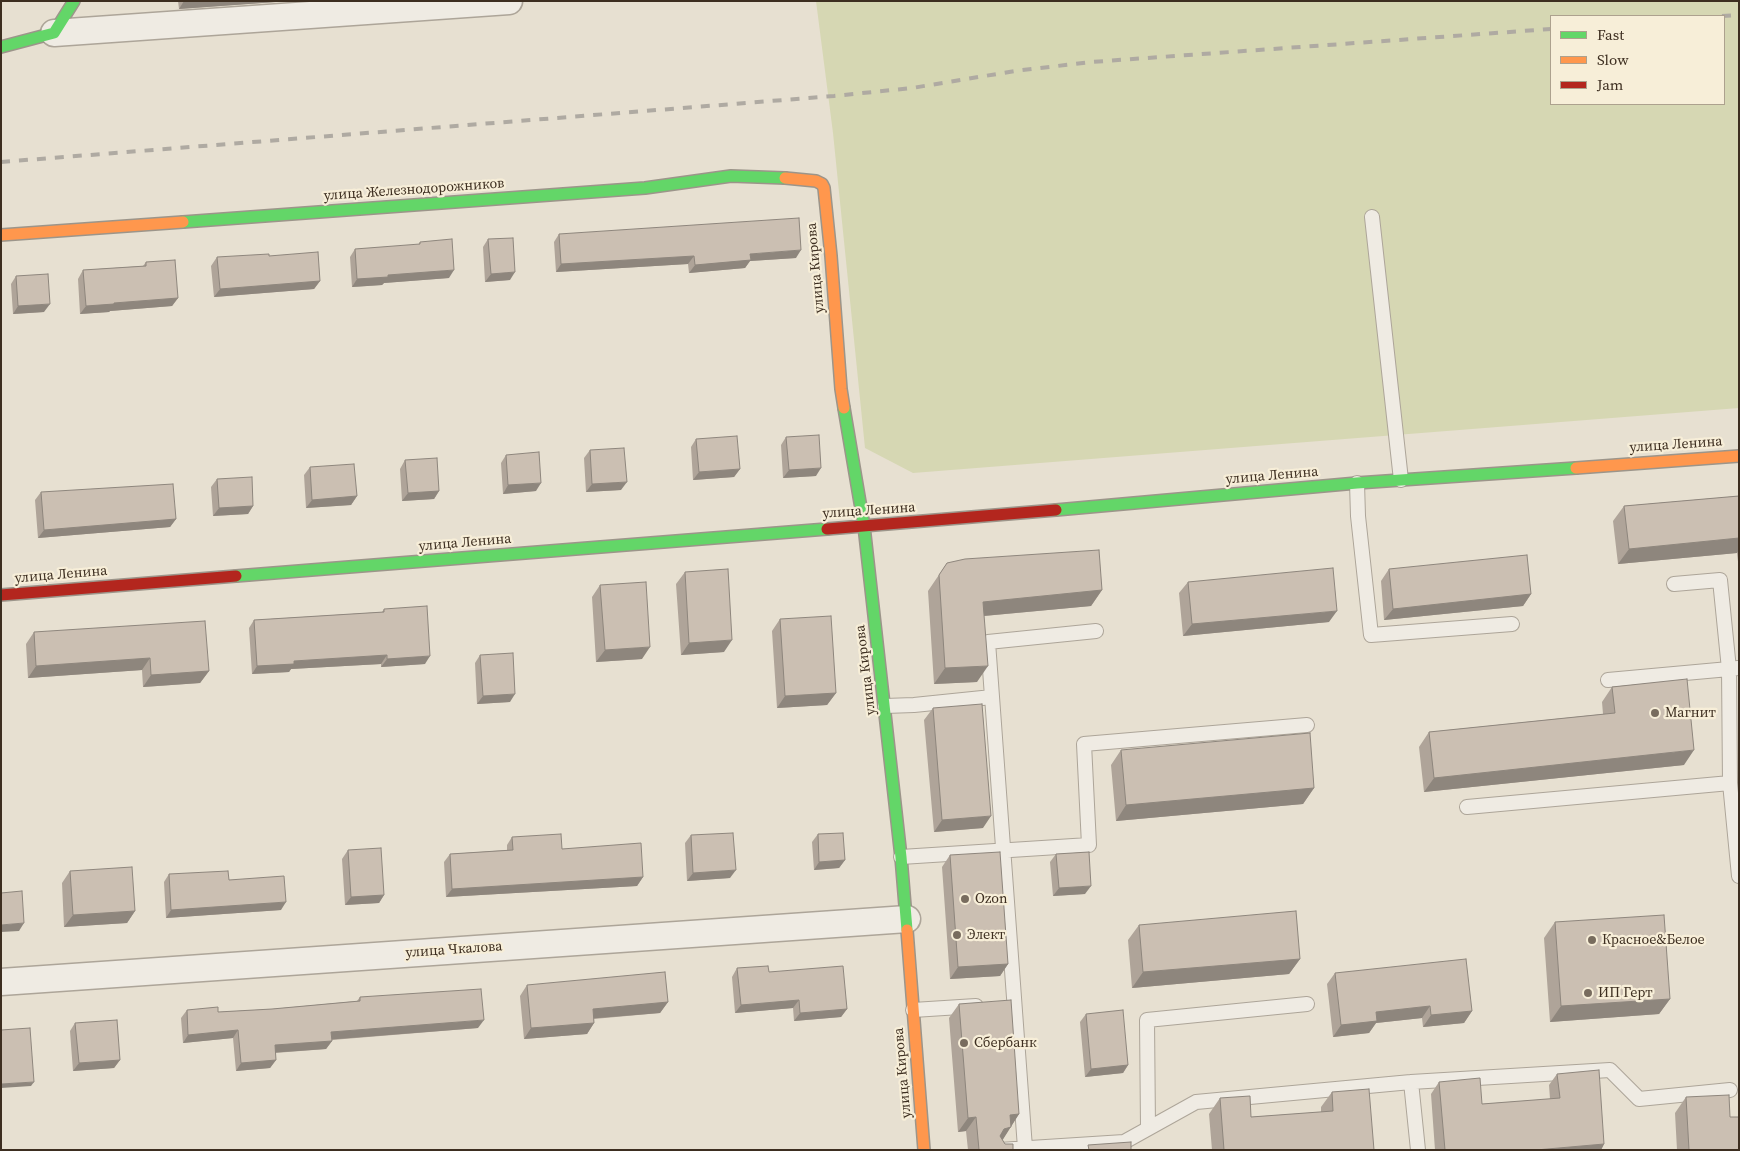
<!DOCTYPE html>
<html>
<head>
<meta charset="utf-8">
<style>
  body { margin:0 }
  #map { position:relative; width:1740px; height:1151px; overflow:hidden; background:#e7e0d1; font-family:"Source Serif 4",serif }
  canvas { display:block }
  .frame { position:absolute; inset:0; border:2px solid #3d2e20; pointer-events:none }
  .legend { position:absolute; left:1550px; top:15px; width:175px; height:90px; box-sizing:border-box; background:#f7eed8; border:1px solid #ada18e; margin:0; padding:6px 9px; list-style:none; font-size:15px; color:#3d2e20 }
  .legend li { display:flex; align-items:center; gap:10px; height:25px }
  .legend b { width:25px; border:1px solid #ada18e }
</style>
</head>
<body>
<div id="map">
<canvas width="1740" height="1151"></canvas>
<div class="frame"></div>
<ul class="legend">
<li><b style="height:6px;background:#63d668"></b>Fast</li>
<li><b style="height:6px;background:#ff974d"></b>Slow</li>
<li><b style="height:6px;background:#b3261e"></b>Jam</li>
</ul>
</div>
<script>
const ctx = document.querySelector('canvas').getContext('2d');
ctx.lineJoin = 'round';
function paint(path, color) { ctx.fillStyle = color; ctx.fill(path, 'evenodd'); }
const poly = rows => new Path2D(rows.map(r => 'M' + r).join(''));
function stroke(path, color, width, dash) { ctx.strokeStyle = color; ctx.lineWidth = width; ctx.lineCap = dash ? 'butt' : 'round'; ctx.setLineDash(dash || []); ctx.stroke(path); }
function drawText(font, color, halo, rows, align = 'center') {
  ctx.font = font + ' "Source Serif 4",serif'; ctx.lineWidth = 4.5; ctx.setLineDash([]); ctx.textBaseline = 'middle'; ctx.strokeStyle = halo; ctx.fillStyle = color; for (const [text, x, y, turn = 0] of rows) {
    ctx.save(); ctx.translate(x, y); ctx.rotate((+turn || 0) * Math.PI / 180); ctx.textAlign = isNaN(turn) ? turn : align; if (halo) ctx.strokeText(text, 0, 0); ctx.fillText(text, 0, 0); ctx.restore();
  }
}
const green = poly([
  [816,1,1739,1,1739,408,913,473,865,448,833,133],
  [1551,16,1724,16,1724,104,1551,104]
]);
const lane = poly([
  [1372,217,1401,480],
  [1357,483,1358,516,1371,635,1512,624],
  [1674,584,1720,580,1729,669,1738,668],
  [1608,680,1729,669,1730,783,1739,876],
  [885,706,914,705,992,697],
  [1467,807,1730,783],
  [901,857,1089,845,1084,744,1307,725],
  [913,1010,976,1006],
  [1411,1082,1418,1150],
  [1148,1128,1147,1020,1307,1004],
  [1025,1148,988,642,1096,631],
  [999,1150,1124,1142,1196,1102,1411,1082,1610,1070,1639,1099,1730,1090]
]);
const street = poly([
  [54,33,509,1],
  [1,982,907,919]
]);
const fast = poly([
  [1,47,54,33,74,1],
  [183,222,645,188,731,176,785,178],
  [844,408,864,526,901,857,907,930],
  [1056,510,1357,483,1576,468],
  [236,576,827,529]
]);
const slow = poly([
  [785,178,816,181,822,184,824,188,831,256,841,389,844,408],
  [1,235,183,222],
  [1576,468,1739,456],
  [907,930,924,1150]
]);
const jam = poly([
  [827,529,1056,510],
  [1,595,236,576]
]);
const rail = poly([
  [1722,16,1739,15],
  [1,162,834,96,912,88,1015,71,1091,62,1551,29]
]);
const wall = poly([
  [178,1,277,1,276,2,179,9],
  [559,234,796,258,750,261,745,268,689,273,688,264,556,272,554,242],
  [488,239,510,280,485,282,483,247],
  [420,242,449,278,384,283,382,285,352,287,350,257,355,249,418,245],
  [217,257,320,281,314,289,214,297,211,266],
  [146,262,178,298,172,306,110,311,109,312,80,314,78,279,83,270,143,266],
  [16,276,44,312,13,314,11,284],
  [786,437,816,476,783,478,781,445],
  [696,439,740,469,734,477,693,480,691,447],
  [590,450,621,490,586,492,584,458],
  [506,455,536,491,503,494,501,463],
  [405,460,439,491,434,499,402,501,400,469],
  [310,467,357,496,351,505,306,508,304,475],
  [217,479,253,506,248,514,213,516,211,487],
  [41,492,176,519,170,527,38,538,35,500],
  [1739,496,1739,570,1737,553,1618,564,1613,521,1624,506],
  [947,563,1102,590,1091,606,984,616,977,682,934,684,928,591],
  [1389,569,1531,594,1523,606,1384,620,1381,581],
  [685,572,724,652,681,655,676,584],
  [1188,582,1329,622,1183,636,1179,593],
  [600,585,642,659,596,662,592,597],
  [384,609,425,664,381,667,381,664,291,669,289,672,252,674,249,628,254,620,382,612],
  [780,619,836,693,827,705,777,708,772,631],
  [34,632,209,671,200,683,143,687,142,670,28,678,26,644],
  [480,655,510,702,477,704,475,663],
  [1612,687,1684,765,1424,792,1419,747,1429,732,1603,714,1602,702],
  [933,708,983,828,934,832,924,720],
  [1121,750,1314,788,1303,804,1116,821,1111,765],
  [818,834,845,860,839,868,814,870,812,842],
  [691,835,730,878,687,881,685,843],
  [512,837,562,849,643,877,637,886,446,897,444,862,450,854,507,850,507,845],
  [348,850,384,895,379,903,345,905,342,859],
  [1056,854,1085,894,1053,896,1050,862],
  [950,855,1008,964,1000,976,950,979,942,867],
  [70,871,135,911,127,923,64,927,62,883],
  [169,874,229,880,281,910,166,918,164,882],
  [1555,922,1670,999,1659,1014,1550,1022,1544,938],
  [1139,925,1300,959,1289,974,1132,988,1128,940],
  [737,968,769,972,847,1009,841,1017,794,1021,793,1008,735,1013,732,977],
  [1335,973,1472,1011,1464,1023,1423,1027,1422,1018,1376,1023,1369,1033,1333,1037,1327,984],
  [527,985,668,1002,660,1013,594,1019,594,1023,587,1034,524,1039,520,996],
  [360,997,478,1028,332,1040,332,1041,326,1049,275,1053,276,1060,270,1068,236,1071,233,1038,183,1043,181,1018,187,1010,218,1012,272,1009,357,1001],
  [959,1004,1019,1114,1002,1140,1005,1144,1013,1150,968,1150,966,1131,958,1132,949,1018],
  [1086,1014,1128,1065,1123,1073,1085,1077,1080,1022],
  [75,1023,120,1060,114,1068,73,1071,70,1031],
  [1557,1074,1604,1144,1601,1150,1435,1150,1431,1094,1439,1082,1482,1104,1550,1099,1549,1085],
  [1332,1092,1374,1150,1212,1150,1209,1114,1220,1098,1251,1117,1321,1112,1321,1107],
  [1686,1097,1730,1117,1739,1150,1677,1150,1675,1113]
]);
const shadedWall = poly([
  [184,1,277,1,276,2,179,9],
  [801,250,796,258,750,261,745,268,689,273,695,265,750,254],
  [694,256,688,264,556,272,561,264],
  [454,270,449,278,384,283,382,285,352,287,357,279,388,275],
  [515,272,510,280,485,282,491,274],
  [320,281,314,289,214,297,220,289],
  [178,298,172,306,110,311,109,312,80,314,86,306,114,303],
  [50,304,44,312,13,314,18,306],
  [821,468,816,476,783,478,789,470],
  [740,469,734,477,693,480,699,472],
  [627,482,621,490,586,492,592,484],
  [541,483,536,491,503,494,508,485],
  [439,491,434,499,402,501,408,493],
  [357,496,351,505,306,508,312,500],
  [253,506,248,514,213,516,219,508],
  [176,519,170,527,38,538,44,530],
  [1739,538,1739,550,1737,553,1618,564,1629,549],
  [1102,590,1091,606,972,617,983,602],
  [1531,594,1523,606,1384,620,1393,609],
  [1337,611,1329,622,1183,636,1192,624],
  [732,640,724,652,681,655,689,643],
  [650,647,642,659,596,662,605,650],
  [387,655,381,664,291,669,289,672,252,674,257,666,294,661],
  [430,656,425,664,381,667,387,659],
  [150,658,142,670,28,678,36,666],
  [988,666,977,682,934,684,945,668],
  [209,671,200,683,143,687,151,675],
  [836,693,827,705,777,708,785,696],
  [515,694,510,702,477,704,483,696],
  [1694,750,1684,765,1424,792,1434,778],
  [1314,788,1303,804,1116,821,1126,805],
  [991,816,983,828,934,832,942,820],
  [845,860,839,868,814,870,819,862],
  [736,870,730,878,687,881,693,873],
  [643,877,637,886,446,897,452,889],
  [1091,886,1085,894,1053,896,1059,888],
  [384,895,379,903,345,905,351,897],
  [286,902,281,910,166,918,171,910],
  [135,911,127,923,64,927,73,915],
  [24,923,19,931,1,932,1,925],
  [1300,959,1289,974,1132,988,1143,972],
  [1008,964,1000,976,950,979,958,967],
  [1670,999,1659,1014,1550,1022,1561,1006],
  [799,1000,793,1008,735,1013,741,1005],
  [668,1002,660,1013,586,1019,593,1009],
  [1430,1006,1422,1018,1376,1023,1369,1033,1333,1037,1341,1025,1376,1012],
  [847,1009,841,1017,794,1021,800,1013],
  [1472,1011,1464,1023,1423,1027,1431,1015],
  [484,1020,478,1028,325,1040,331,1032],
  [594,1023,587,1034,524,1039,531,1028],
  [238,1030,233,1038,183,1043,188,1035],
  [332,1041,326,1049,269,1053,275,1045],
  [120,1060,114,1068,73,1071,79,1063],
  [276,1060,270,1068,236,1071,241,1063],
  [1128,1065,1123,1073,1085,1077,1091,1069],
  [34,1082,31,1086,1,1088,1,1084],
  [1019,1114,1002,1141,994,1143,1010,1115],
  [976,1117,966,1131,958,1132,968,1118],
  [1604,1144,1601,1150,1536,1150]
]);
const building = poly([
  [799,218,801,250,750,254,751,260,695,265,694,256,561,264,559,234,799,218],
  [513,238,515,272,491,274,488,239,513,238],
  [452,239,454,270,388,275,388,277,357,279,355,249,420,244,420,242,452,239],
  [318,252,320,281,220,289,217,257,269,254,269,256,318,252],
  [175,260,178,298,114,303,114,304,86,306,83,270,146,266,146,262,175,260],
  [48,274,50,304,18,306,16,276,48,274],
  [819,435,821,468,789,470,786,437,819,435],
  [737,436,740,469,699,472,696,439,737,436],
  [624,448,627,482,592,484,590,450,624,448],
  [539,452,541,483,508,485,506,455,539,452],
  [437,458,439,491,408,493,405,460,437,458],
  [354,464,357,496,312,500,310,467,354,464],
  [252,477,253,506,219,508,217,479,252,477],
  [173,484,176,519,44,530,41,492,173,484],
  [1739,496,1739,538,1629,549,1624,506,1739,496],
  [1099,550,1102,590,983,602,988,666,945,668,939,575,947,563,965,559,1099,550],
  [1527,555,1531,594,1393,609,1389,569,1527,555],
  [1333,568,1337,611,1192,624,1188,582,1333,568],
  [728,569,732,640,689,643,685,572,728,569],
  [646,582,650,647,605,650,600,585,646,582],
  [427,606,430,656,387,659,387,655,294,661,294,664,257,666,254,620,384,612,384,609,427,606],
  [831,616,836,693,785,696,780,619,831,616],
  [205,621,209,671,151,675,150,658,36,666,34,632,205,621],
  [513,653,515,694,483,696,480,655,513,653],
  [1687,679,1694,750,1434,778,1429,732,1615,713,1612,687,1687,679],
  [982,704,991,816,942,820,933,708,982,704],
  [1310,733,1314,788,1126,805,1121,750,1310,733],
  [733,833,736,870,693,873,691,835,733,833],
  [843,833,845,860,819,862,818,834,843,833],
  [561,834,562,849,641,843,643,877,452,889,450,854,513,850,512,837,561,834],
  [381,848,384,895,351,897,348,850,381,848],
  [1000,852,1008,964,958,967,950,855,1000,852],
  [1089,852,1091,886,1059,888,1056,854,1089,852],
  [132,867,135,911,73,915,70,871,132,867],
  [228,871,229,880,284,876,286,902,171,910,169,874,228,871],
  [22,891,24,923,1,925,1,893,22,891],
  [1296,911,1300,959,1143,972,1139,925,1296,911],
  [1664,915,1670,999,1561,1006,1555,922,1664,915],
  [1466,959,1472,1011,1431,1015,1430,1006,1376,1012,1377,1021,1341,1025,1335,973,1466,959],
  [768,966,769,972,843,966,847,1009,800,1013,799,1000,741,1005,737,968,768,966],
  [665,972,668,1002,593,1009,594,1023,531,1028,527,985,665,972],
  [481,989,484,1020,331,1032,332,1041,275,1045,276,1060,241,1063,238,1030,188,1035,187,1010,218,1007,218,1012,272,1009,360,1001,360,997,481,989],
  [1011,1000,1019,1114,1010,1115,1011,1127,1004,1129,1000,1136,1005,1144,1013,1144,1013,1150,979,1150,976,1117,968,1118,959,1004,1011,1000],
  [1123,1010,1128,1065,1091,1069,1086,1014,1123,1010],
  [117,1020,120,1060,79,1063,75,1023,117,1020],
  [30,1028,34,1082,1,1084,1,1030,30,1028],
  [1599,1070,1604,1144,1536,1150,1445,1150,1439,1082,1480,1078,1482,1104,1560,1098,1557,1074,1599,1070],
  [1369,1089,1374,1150,1224,1150,1220,1098,1250,1096,1251,1117,1333,1111,1332,1092,1369,1089],
  [1729,1095,1730,1117,1739,1117,1739,1150,1689,1150,1686,1097,1729,1095],
  [1131,1142,1131,1150,1089,1150,1088,1145,1131,1142]
]);
const markers = [
  [1655,713,5,"#786c5e"],
  [965,899,5,"#786c5e"],
  [957,935,5,"#786c5e"],
  [1592,940,5,"#786c5e"],
  [1588,993,5,"#786c5e"],
  [964,1043,5,"#786c5e"]
];
const streetNames = [
  ["улица Железнодорожников",414,190,-4],
  ["улица Кирова",816,268,-95],
  ["улица Ленина",1676,445,-4],
  ["улица Ленина",1272,476,-5],
  ["улица Ленина",869,511,-4],
  ["улица Ленина",465,543,-5],
  ["улица Ленина",61,575,-5],
  ["улица Кирова",866,670,-97],
  ["улица Чкалова",454,950,-4],
  ["улица Кирова",903,1073,-95]
];
const poiNames = [
  ["Магнит",1665,713],
  ["Ozon",975,899],
  ["Элект",967,935],
  ["Красное&Белое",1602,940],
  ["ИП Герт",1598,993],
  ["Сбербанк",974,1043]
];
paint(green, '#d6d7b3');
stroke(lane, '#ada599', 16);
stroke(street, '#ada599', 29);
stroke(fast, '#9c958a', 14);
stroke(slow, '#9c958a', 14);
stroke(jam, '#9c958a', 14);
stroke(lane, '#efebe3', 14);
stroke(street, '#efebe3', 26);
stroke(fast, '#63d668', 11);
stroke(slow, '#ff974d', 11);
stroke(jam, '#b3261e', 11);
stroke(rail, '#afaaa2', 4, [9, 9]);
paint(wall, '#afa499');
paint(shadedWall, '#8e867d');
paint(building, '#cbbfb2');
stroke(building, '#8e867d', 1);
for (const [x, y, r, color] of markers) { const dot = new Path2D(); dot.arc(x, y, r, 0, 2 * Math.PI); ctx.fillStyle = color; ctx.fill(dot); stroke(dot, '#f7eed8', 2); }
drawText('14px', '#3d2e20', '#f7eed8', streetNames);
drawText('14px', '#3d2e20', '#f7eed8', poiNames, 'left');
</script>
</body>
</html>
